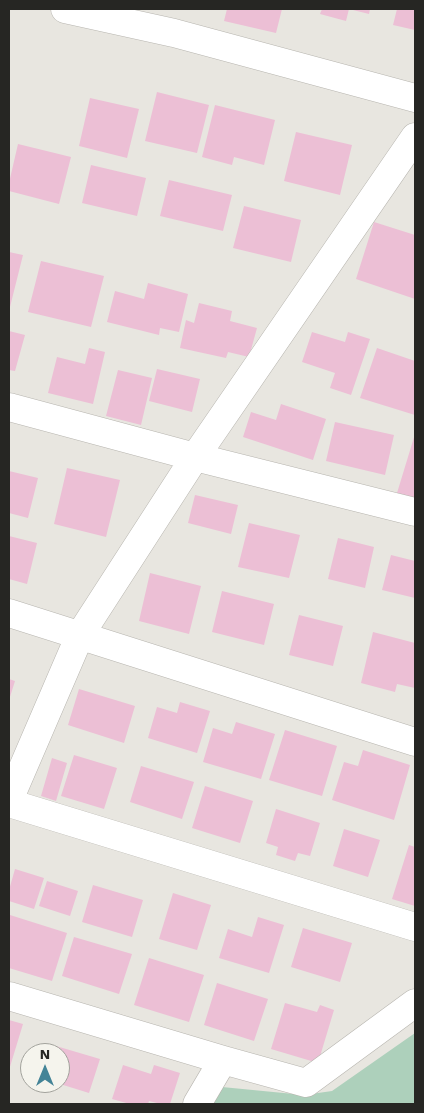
<!DOCTYPE html>
<html>
<head>
<meta charset="utf-8">
<style>
  body { margin:0 }
  #map { position:relative; width:424px; height:1113px; overflow:hidden; background:#e8e6e0; font-family:"Work Sans",sans-serif }
  canvas { display:block }
  .frame { position:absolute; inset:0; border:10px solid #262623; pointer-events:none }
  .north { position:absolute; left:20px; top:1043px; width:50px; height:50px; box-sizing:border-box; background:#f5f4ed; border:1px solid #a2a29c; border-radius:50%; rotate:0deg; font-size:14px; font-weight:700; line-height:20px; text-align:center; color:#262623 }
  .north::after { content:''; display:block; margin:auto; width:18px; height:22px; background:#448497; clip-path:polygon(50% 0,100% 100%,50% 72%,0 100%) }
</style>
</head>
<body>
<div id="map">
<canvas width="424" height="1113"></canvas>
<div class="frame"></div>
<div class="north">N</div>
</div>
<script>
const ctx = document.querySelector('canvas').getContext('2d');
ctx.lineJoin = 'round';
function paint(path, color) { ctx.fillStyle = color; ctx.fill(path, 'evenodd'); }
const poly = rows => new Path2D(rows.map(r => 'M' + r).join(''));
function stroke(path, color, width, dash) { ctx.strokeStyle = color; ctx.lineWidth = width; ctx.lineCap = dash ? 'butt' : 'round'; ctx.setLineDash(dash || []); ctx.stroke(path); }
const green = poly([
  [415,1033,415,1104,213,1104,222,1087,304,1095,332,1091]
]);
const building = poly([
  [227,9,282,9,276,33,224,21],
  [322,9,349,9,346,21,320,14],
  [349,9,370,9,369,14],
  [397,9,415,9,415,30,393,25],
  [157,92,209,105,197,153,145,141],
  [90,98,139,109,127,158,79,146],
  [215,105,275,120,264,165,234,157,232,165,202,157],
  [296,132,352,145,340,195,284,181],
  [18,144,71,157,59,204,9,191,9,183],
  [91,165,146,178,137,216,82,203],
  [169,180,232,195,223,231,160,216],
  [244,206,301,220,291,262,233,248],
  [374,222,415,235,415,299,356,279],
  [9,252,23,255,9,311],
  [41,261,104,276,91,327,28,312],
  [148,283,188,294,179,332,160,328,159,335,107,322,115,291,144,299],
  [199,303,232,311,230,321,257,328,249,357,228,352,226,358,180,348,186,320,194,323],
  [9,331,25,335,15,371,9,370],
  [312,332,345,342,348,332,370,339,351,395,330,388,335,373,302,362],
  [89,348,105,352,93,404,48,393,57,357,85,364],
  [377,348,415,361,415,415,360,398],
  [157,369,200,379,192,412,149,401],
  [118,370,152,378,141,425,106,416],
  [281,404,326,419,313,460,243,437,251,412,276,420],
  [335,422,394,435,385,475,326,461],
  [415,434,415,498,397,493],
  [67,468,120,480,106,537,54,524],
  [9,471,38,478,28,518,9,513],
  [195,495,238,505,231,534,188,523],
  [249,523,300,535,289,578,238,567],
  [9,536,37,543,27,584,9,579],
  [338,538,374,547,365,588,328,579],
  [391,555,415,561,415,598,382,590],
  [150,573,201,586,189,634,139,621],
  [222,591,274,604,264,645,212,632],
  [299,615,343,626,333,666,289,655],
  [373,632,415,643,415,688,397,684,395,692,361,683],
  [9,679,15,681,9,700],
  [79,689,135,706,124,743,68,725],
  [180,702,210,711,197,753,148,738,157,707,177,713],
  [236,722,275,734,261,779,203,762,213,728,232,734],
  [285,730,337,746,322,796,269,780],
  [363,750,410,765,394,820,332,800,344,762,358,766],
  [74,755,117,768,104,809,61,796],
  [52,758,67,763,56,801,41,796],
  [141,766,194,782,182,819,130,802],
  [205,786,253,801,240,843,192,828],
  [276,809,320,823,310,856,298,853,295,861,276,855,278,847,266,843],
  [344,829,380,840,368,877,333,866],
  [409,845,415,847,415,906,392,899],
  [15,869,44,878,34,909,9,901,9,890],
  [47,881,78,891,70,916,39,906],
  [93,885,143,900,132,937,82,922],
  [173,893,211,905,197,950,159,939],
  [10,915,67,933,52,981,9,968,9,918],
  [258,917,284,925,269,973,219,958,228,929,252,937],
  [303,928,352,943,340,982,291,967],
  [74,937,132,954,119,994,62,976],
  [149,958,204,975,189,1022,134,1005],
  [217,983,268,999,254,1041,204,1025],
  [285,1003,317,1012,320,1005,334,1010,318,1063,271,1049],
  [9,1020,23,1024,9,1070],
  [56,1046,100,1059,89,1093,60,1084,60,1053,54,1053],
  [123,1065,151,1074,154,1065,180,1073,170,1104,161,1104,149,1101,148,1104,130,1104,112,1099]
]);
const minor = poly([
  [65,9,174,33,415,98],
  [9,407,195,457,415,512],
  [9,613,415,742],
  [9,800,80,635,195,457,415,137],
  [9,803,415,927],
  [9,996,223,1060,306,1083,415,1003],
  [197,1104,223,1060]
]);
paint(green, '#add0bb');
paint(building, '#ecbfd5');
stroke(minor, '#b7b5af', 29);
stroke(minor, '#fff', 28);
</script>
</body>
</html>
